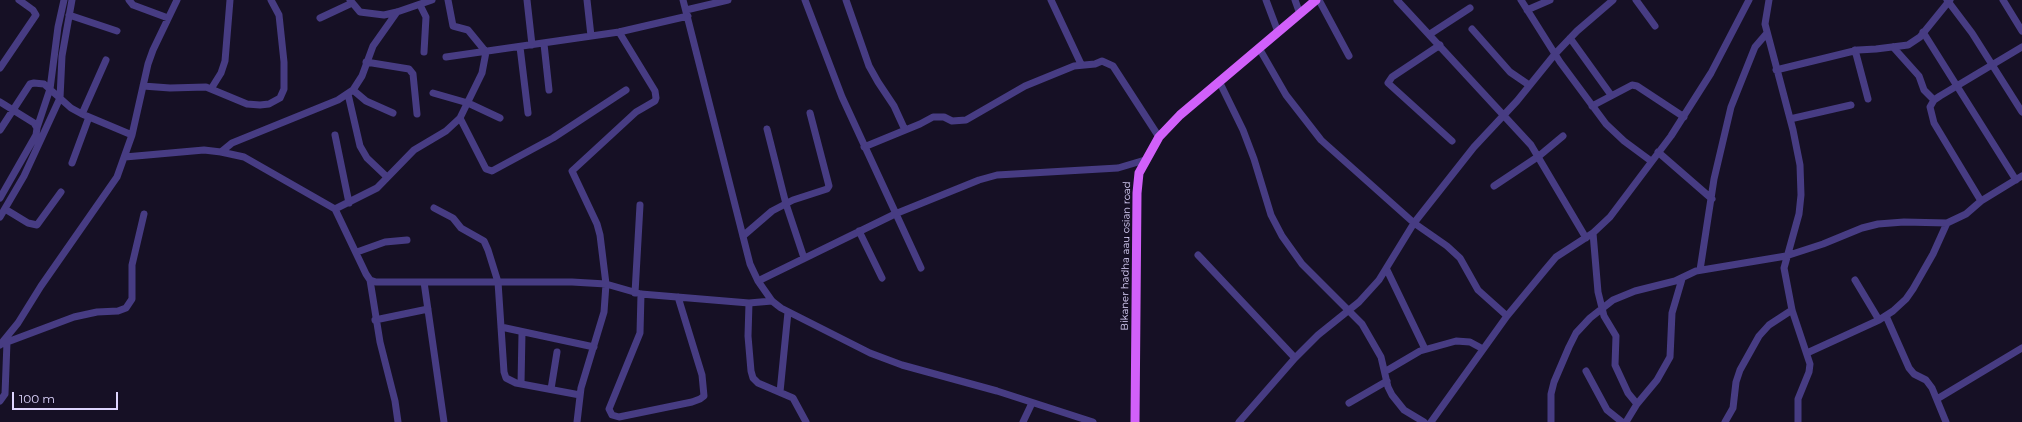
<!DOCTYPE html>
<html>
<head>
<meta charset="utf-8">
<style>
  body { margin:0 }
  #map { position:relative; width:2022px; height:422px; overflow:hidden; background:#161025; font-family:Montserrat,sans-serif }
  canvas { display:block }
  .scale { position:absolute; left:12px; top:392px; width:106px; height:18px; box-sizing:border-box; border:2px solid #ded5fe; border-top:0; padding-left:5px; font-size:12px; line-height:14px; white-space:nowrap; color:#ded5fe; -webkit-text-stroke:3px #161025; paint-order:stroke }
</style>
</head>
<body>
<div id="map">
<canvas width="2022" height="422"></canvas>
<div class="scale">100 m</div>
</div>
<script>
const ctx = document.querySelector('canvas').getContext('2d');
ctx.lineJoin = 'round';
const poly = rows => new Path2D(rows.map(r => 'M' + r).join(''));
function stroke(path, color, width, dash) { ctx.strokeStyle = color; ctx.lineWidth = width; ctx.lineCap = dash ? 'butt' : 'round'; ctx.setLineDash(dash || []); ctx.stroke(path); }
function drawText(font, color, halo, rows, align = 'center') {
  ctx.font = font + ' Montserrat,sans-serif'; ctx.lineWidth = 3; ctx.setLineDash([]); ctx.textBaseline = 'middle'; ctx.strokeStyle = halo; ctx.fillStyle = color; for (const [text, x, y, turn = 0] of rows) {
    ctx.save(); ctx.translate(x, y); ctx.rotate((+turn || 0) * Math.PI / 180); ctx.textAlign = isNaN(turn) ? turn : align; if (halo) ctx.strokeText(text, 0, 0); ctx.fillText(text, 0, 0); ctx.restore();
  }
}
const minor = poly([
  [129,0,133,5,168,18],
  [350,0,360,12,384,15,397,12,432,0],
  [527,0,532,45],
  [587,0,591,36],
  [683,0,750,264,758,281,772,301,781,308,870,353,902,365,997,391,1093,422],
  [805,0,842,97,921,268],
  [846,0,869,66,878,82,894,106,905,130],
  [1051,0,1081,64],
  [1266,0,1278,32],
  [1295,0,1300,14],
  [1319,0,1349,56],
  [1397,0,1531,145,1586,238],
  [1521,0,1560,62,1606,124,1624,141,1651,161],
  [1636,0,1655,26],
  [1769,0,1765,24,1793,130,1800,165,1801,195,1799,214,1784,268,1792,310,1810,364,1809,372,1798,399,1798,422],
  [1947,0,1972,33,2022,112],
  [2003,0,2022,31],
  [420,5,426,17,424,52],
  [686,10,728,0],
  [1527,10,1550,0],
  [69,15,117,31],
  [320,18,352,3],
  [1472,29,1510,72,1529,85],
  [1923,32,2016,180],
  [1430,34,1470,8],
  [1570,38,1611,95],
  [544,44,549,90],
  [1440,45,1392,77,1388,83,1452,141],
  [520,47,528,113],
  [1893,47,1919,76,1924,90,1934,100],
  [1259,48,1286,95,1321,140,1414,223,1447,246,1460,258,1478,290,1507,316],
  [1855,50,1868,99],
  [446,57,619,32,688,16],
  [366,62,409,69,413,74,417,114],
  [0,68,36,15,33,10,19,0],
  [1776,70,1858,50,1876,49,1908,45,1920,37,1950,0],
  [1219,81,1243,130,1254,159,1271,215,1282,236,1302,264,1362,324,1381,357,1388,387,1392,395,1404,410,1424,422],
  [143,86,170,88,206,87,247,104,260,105,269,104,280,98,284,89,284,62,279,15,271,0],
  [211,89,221,73,225,61,230,0],
  [353,90,366,101,393,113],
  [433,93,468,103,500,118],
  [348,94,360,146,367,158,387,177],
  [0,102,34,123,37,128,36,135,0,198],
  [1592,106,1632,85,1637,86,1684,117],
  [82,114,106,60],
  [460,118,486,169,492,171,553,138,626,90],
  [1790,119,1851,105],
  [37,128,50,89,58,27,64,0],
  [767,129,786,204,804,258],
  [0,130,30,84,34,83,44,84,71,108,82,114,132,135],
  [335,135,349,203],
  [864,147,920,124,933,117,944,117,952,121,966,120,1025,86,1074,66,1095,64,1102,61,1113,66,1159,137],
  [221,152,232,143,338,100,353,90,362,76,373,46,397,12],
  [1658,152,1712,199],
  [125,157,204,150,221,152,244,157,335,209,366,274,370,280,376,282,572,282,606,284,641,294,749,303,772,301],
  [72,163,89,117],
  [1494,186,1539,156,1563,136],
  [1981,201,1934,123,1930,107,1934,100,1940,96,2022,47],
  [434,208,453,218,461,228,484,241,488,250,498,282,504,372,506,378,516,383,580,395],
  [5,209,28,223,37,225,61,192],
  [335,209,377,188,414,150,446,131,460,118,482,73,486,52,468,30,453,26,448,0],
  [0,217,24,176,60,98,62,56,72,0],
  [859,231,882,278],
  [1593,233,1598,292,1604,316,1616,336,1615,365,1628,393,1637,404],
  [743,236,772,211,793,200,827,189,829,186,810,113],
  [357,252,385,242,407,240],
  [1198,255,1295,358],
  [1387,270,1425,349],
  [1700,270,1714,179,1731,107,1755,47,1767,33],
  [370,280,380,342,395,401,398,422],
  [1855,280,1879,320],
  [758,281,895,214,979,180,997,175,1118,168,1145,160],
  [424,282,444,422],
  [635,293,640,205],
  [641,294,640,333,609,409,612,415,619,417,692,402,700,399,704,396,702,375,678,297],
  [749,303,748,336,751,371,753,378,758,383,793,398,806,422],
  [1886,316,1909,368,1914,374,1926,380,1932,388,1946,422],
  [375,320,428,309],
  [501,327,594,347],
  [2,344,74,317,97,312,118,311,126,308,132,299,132,265,144,214],
  [0,345,18,323,41,286,117,177,132,135,148,64,153,50,177,0],
  [1807,353,1879,320,1893,311,1906,299,1913,289,1933,254,1947,223],
  [1386,371,1420,351,1456,341,1470,342,1483,349],
  [1586,371,1607,410,1622,422],
  [521,384,522,333],
  [551,389,557,352],
  [780,392,788,312],
  [1937,399,2022,348],
  [0,401,5,394,7,342],
  [1349,403,1387,381],
  [577,422,581,388,604,312,606,284,600,235,597,224,572,171,636,112,655,101,656,98,655,91,619,32],
  [1023,422,1032,403],
  [1239,422,1295,358,1318,335,1359,302,1379,280,1414,223,1474,147,1517,101,1555,54,1577,31,1613,0],
  [1431,422,1507,316,1545,270,1556,257,1593,233,1610,217,1671,136,1711,73,1749,0],
  [1551,422,1551,394,1554,382,1569,347,1576,333,1590,318,1613,300,1635,291,1675,281,1696,271,1786,256,1823,244,1862,228,1878,224,1904,222,1947,223,1966,214,1981,201,2022,176],
  [1626,422,1637,404,1657,380,1670,357,1672,313,1682,279],
  [1725,422,1733,408,1736,382,1740,370,1759,336,1769,325,1792,310]
]);
const major = poly([
  [1135,422,1137,193,1139,173,1159,137,1180,115,1316,0]
]);
const streetNames = [
  ["Bikaner hadha aau osian road",1126,256,-89]
];
stroke(minor, '#473c83', 7);
stroke(major, '#d160fa', 9);
drawText('10px', '#ded5fe', '#161025', streetNames);
</script>
</body>
</html>
